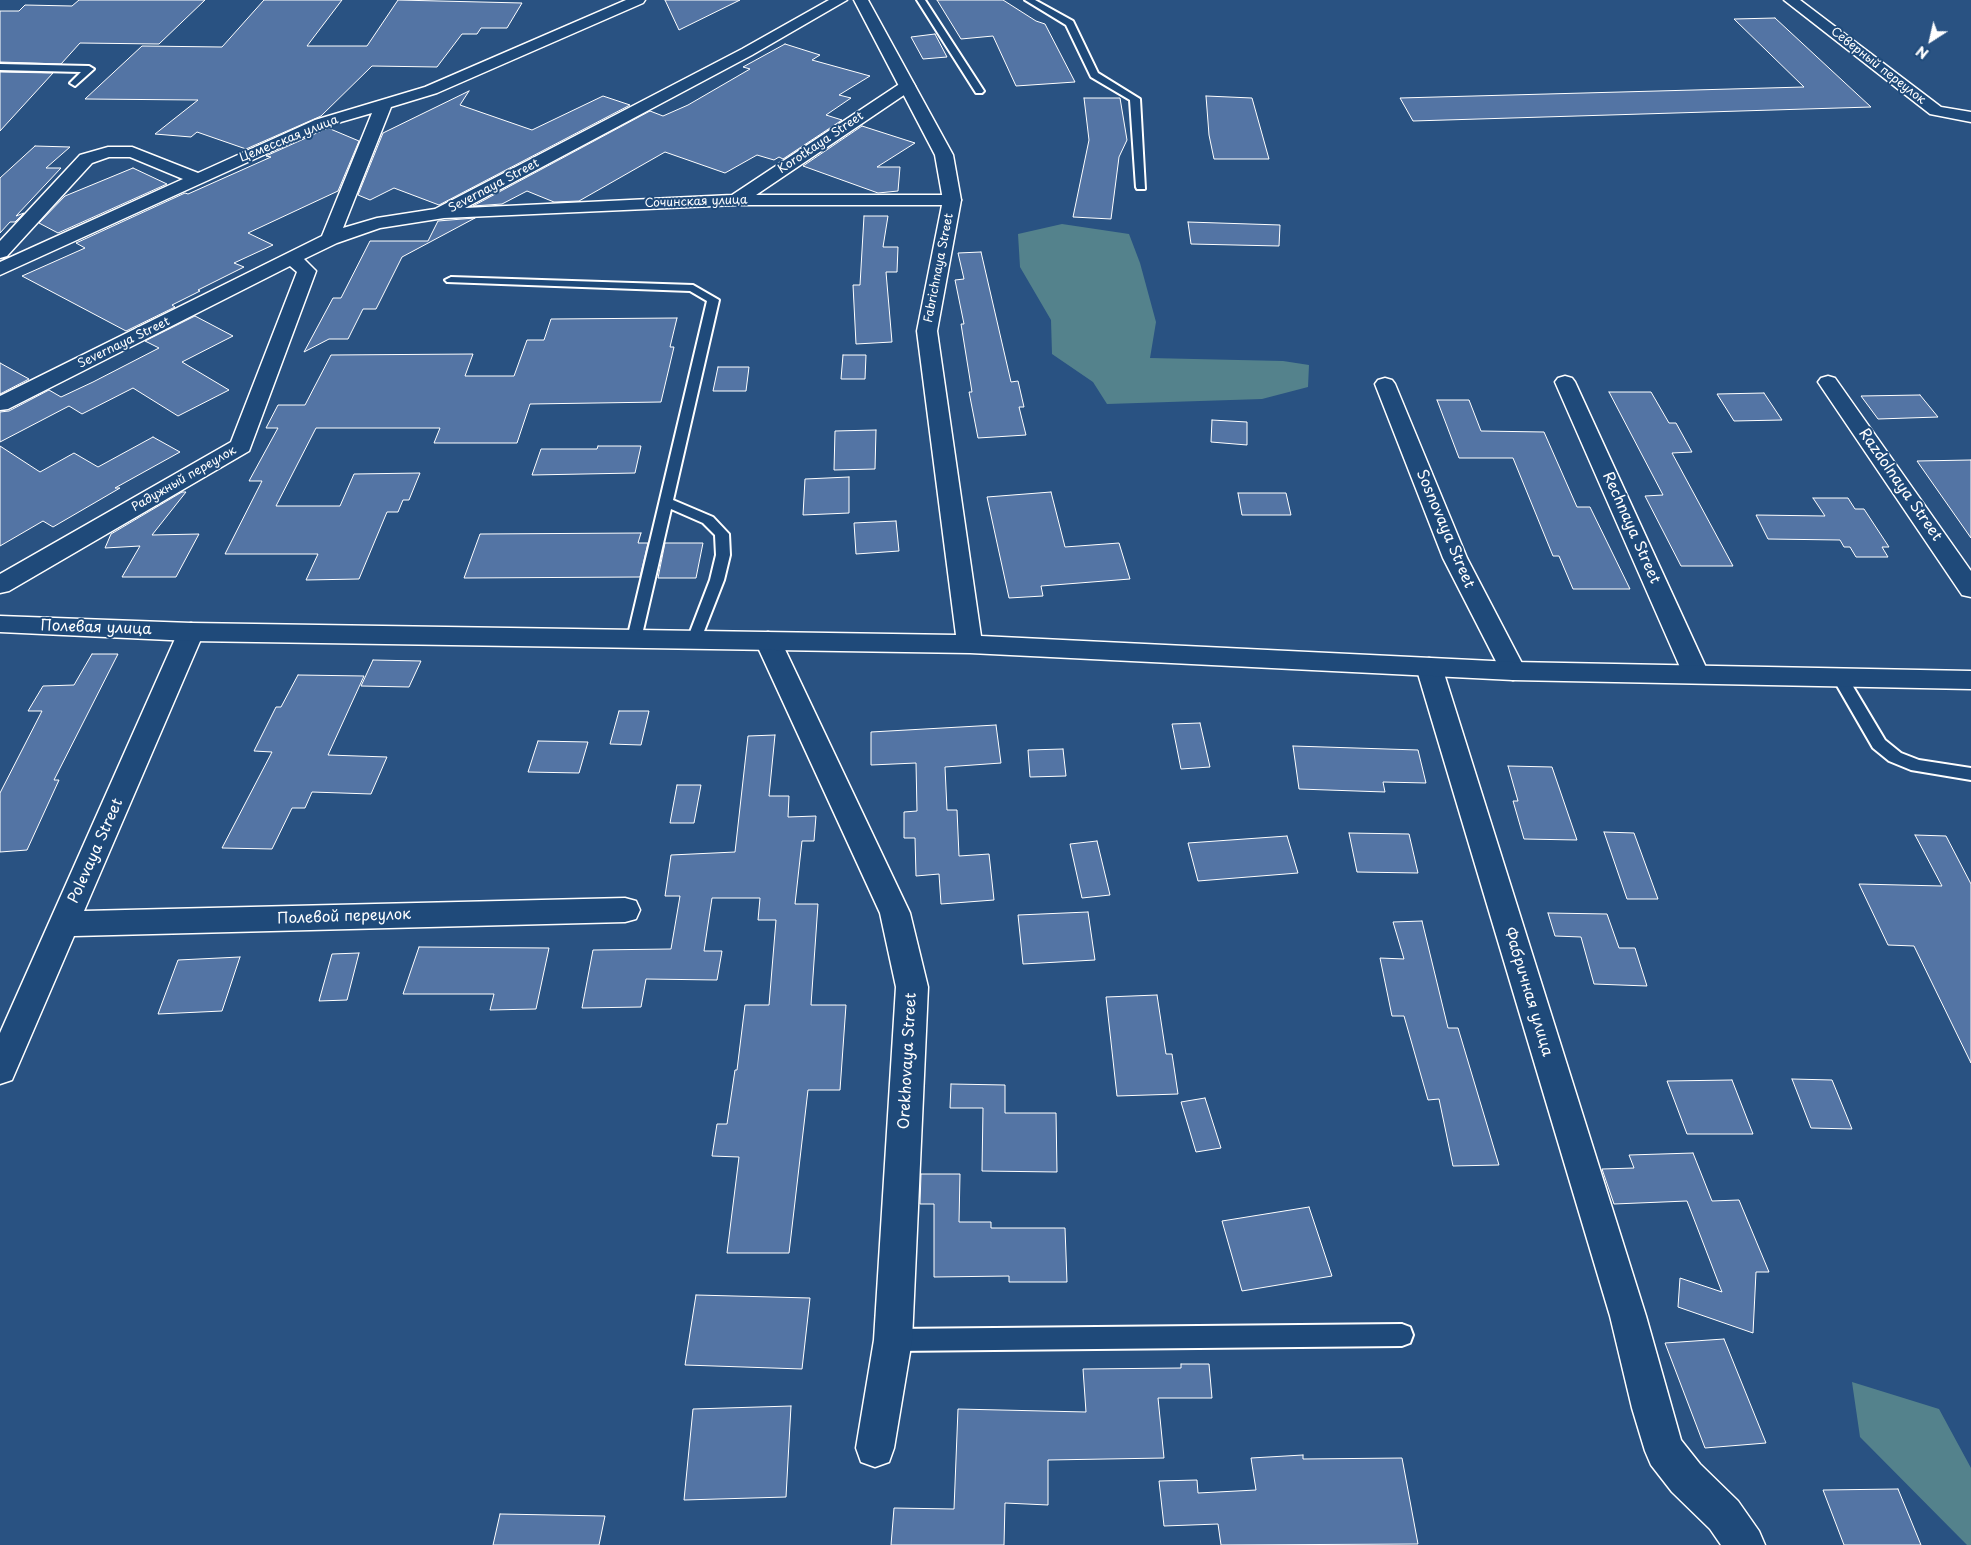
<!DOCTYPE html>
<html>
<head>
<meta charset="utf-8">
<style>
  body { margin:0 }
  #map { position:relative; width:1971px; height:1545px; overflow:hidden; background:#295282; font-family:"Playpen Sans",sans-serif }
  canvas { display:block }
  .north { position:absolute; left:1906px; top:15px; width:50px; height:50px; -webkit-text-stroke:4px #1f4a7a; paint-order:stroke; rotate:215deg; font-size:14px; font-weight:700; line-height:20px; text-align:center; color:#fff }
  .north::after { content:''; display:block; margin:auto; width:18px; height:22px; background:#fff; clip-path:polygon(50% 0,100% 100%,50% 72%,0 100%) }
</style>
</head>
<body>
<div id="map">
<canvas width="1971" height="1545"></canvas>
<div class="north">N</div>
</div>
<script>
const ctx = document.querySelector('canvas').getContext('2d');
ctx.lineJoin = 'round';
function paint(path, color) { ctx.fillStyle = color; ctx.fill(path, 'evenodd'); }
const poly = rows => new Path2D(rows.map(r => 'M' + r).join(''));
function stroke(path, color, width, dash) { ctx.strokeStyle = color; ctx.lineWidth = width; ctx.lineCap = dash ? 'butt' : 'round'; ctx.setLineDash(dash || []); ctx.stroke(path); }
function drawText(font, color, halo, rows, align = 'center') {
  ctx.font = font + ' "Playpen Sans",sans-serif'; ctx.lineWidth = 4; ctx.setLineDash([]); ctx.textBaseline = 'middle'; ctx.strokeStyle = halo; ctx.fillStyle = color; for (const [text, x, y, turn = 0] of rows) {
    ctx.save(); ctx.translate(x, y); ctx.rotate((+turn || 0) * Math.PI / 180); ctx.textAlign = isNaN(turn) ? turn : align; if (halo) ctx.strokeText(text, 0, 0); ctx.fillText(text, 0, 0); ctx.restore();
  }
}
const green = poly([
  [1062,224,1129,234,1140,263,1156,322,1150,358,1283,361,1309,365,1308,387,1262,399,1107,404,1093,382,1052,354,1051,320,1020,267,1018,234],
  [1852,1382,1939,1409,1971,1468,1971,1545,1967,1545,1860,1437]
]);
const building = poly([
  [79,0,205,0,159,44,80,43,61,64,0,62,0,11,19,11,25,5,72,6,79,0],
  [264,0,342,0,307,46,367,46,398,0,522,3,507,28,481,28,477,34,462,34,437,67,372,66,321,116,246,149,197,132,191,137,155,134,198,100,85,99,142,46,222,47,264,0],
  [665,0,740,0,679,30,665,0],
  [937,0,1003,0,1036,21,1045,24,1075,82,1016,86,993,36,961,39,937,0],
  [1775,18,1871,107,1413,121,1400,98,1804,87,1734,19,1775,18],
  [935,34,947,57,923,59,911,37,935,34],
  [785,44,820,55,812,60,870,76,839,95,851,98,826,115,842,120,783,159,779,157,774,160,757,155,725,173,665,152,579,201,554,202,527,191,502,204,473,206,650,111,663,116,688,105,750,69,743,67,785,44],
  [0,72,53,73,0,131,0,72],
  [469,91,460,105,532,130,603,96,630,105,439,205,394,188,370,200,358,195,383,133,469,91],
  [1206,96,1252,98,1269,159,1214,159,1209,135,1206,96],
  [1084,98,1120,98,1127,140,1119,157,1111,219,1073,217,1089,140,1084,98],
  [862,126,915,143,877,167,900,167,898,191,878,193,803,166,862,126],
  [328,128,359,141,338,191,248,233,273,245,234,263,244,267,198,290,200,291,172,305,175,307,126,331,22,276,85,248,76,243,185,193,188,194,271,157,266,156,328,128],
  [35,146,70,147,46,168,61,168,16,216,24,213,15,222,10,222,0,233,0,178,35,146],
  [133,168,167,184,58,233,39,223,65,196,133,168],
  [864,216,888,216,883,247,898,247,897,272,886,272,892,342,856,344,853,285,860,285,864,216],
  [475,218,402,257,376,309,363,309,348,339,329,339,304,352,333,298,341,298,370,241,428,241,438,221,475,218],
  [1188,222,1280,225,1279,246,1191,244,1188,222],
  [981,252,1011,382,1018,381,1024,407,1019,407,1026,435,978,438,969,392,972,392,961,324,964,324,955,280,964,279,958,253,981,252],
  [195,316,233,336,182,362,229,390,178,416,133,388,82,414,69,406,0,442,0,412,9,411,49,390,61,397,93,382,159,348,145,341,195,316],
  [677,318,670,347,674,347,661,402,530,404,517,443,434,443,440,428,316,428,276,506,340,506,354,474,420,473,409,500,403,500,398,512,387,512,359,579,306,580,318,554,225,554,262,481,249,481,278,428,266,428,278,405,305,405,331,355,473,354,465,376,514,376,527,340,544,340,551,319,677,318],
  [843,355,866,355,865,379,841,379,843,355],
  [0,363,29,379,0,394,0,363],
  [718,367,749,367,746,391,713,391,718,367],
  [1609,392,1651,392,1669,423,1676,423,1692,452,1672,453,1733,566,1681,566,1645,496,1663,495,1609,392],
  [1764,393,1782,420,1734,421,1717,394,1764,393],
  [1920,395,1938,417,1878,419,1861,396,1920,395],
  [1437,400,1469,400,1481,431,1544,432,1577,507,1590,507,1630,589,1573,589,1559,556,1553,556,1513,458,1459,458,1437,400],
  [1212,420,1247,422,1247,445,1211,442,1212,420],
  [876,430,875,469,834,470,835,431,876,430],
  [153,437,180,452,115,488,120,488,53,527,43,521,0,546,0,446,40,472,74,453,98,467,153,437],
  [598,446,641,446,635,473,532,475,541,449,597,449,598,446],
  [1971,460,1971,538,1917,461,1971,460],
  [849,477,849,513,803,515,805,479,849,477],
  [182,492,186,492,152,535,199,534,176,577,122,577,140,546,105,548,111,534,182,492],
  [1051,492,1065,547,1119,543,1130,579,1041,586,1043,596,1009,598,987,497,1051,492],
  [1238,493,1286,493,1291,515,1242,515,1238,493],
  [1813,498,1848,498,1855,509,1864,509,1889,547,1882,547,1888,557,1856,557,1850,547,1844,547,1840,540,1768,539,1756,515,1825,516,1813,498],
  [896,521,899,551,856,554,854,523,896,521],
  [641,533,638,543,648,543,640,577,464,578,480,534,641,533],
  [665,543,703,543,696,578,658,578,665,543],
  [92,654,118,654,54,780,59,780,27,850,0,852,0,793,42,711,28,711,43,686,74,685,92,654],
  [373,660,421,661,409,687,361,686,373,660],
  [298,675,364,676,328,755,387,757,371,794,312,792,305,808,292,808,272,849,222,848,272,752,254,751,276,707,281,707,298,675],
  [619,711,649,711,641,745,610,744,619,711],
  [1200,723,1210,767,1181,769,1172,724,1200,723],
  [996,725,1001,763,945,767,947,810,957,810,959,856,989,854,994,900,941,904,939,874,916,876,915,838,904,838,904,812,917,811,916,763,871,765,871,732,996,725],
  [775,735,769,796,789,796,788,817,816,816,814,841,802,841,795,904,818,904,811,1005,846,1005,840,1090,808,1090,789,1253,727,1253,739,1157,712,1156,717,1124,727,1124,735,1070,737,1070,745,1005,769,1005,776,920,758,920,760,898,712,898,704,951,722,951,717,980,646,979,641,1007,582,1008,593,950,671,949,680,896,665,896,671,855,735,852,748,736,775,735],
  [538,741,588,742,579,773,528,772,538,741],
  [1293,746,1418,750,1426,783,1383,782,1385,792,1299,789,1293,746],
  [1063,749,1066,776,1030,777,1028,750,1063,749],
  [1508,766,1552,767,1577,840,1524,839,1513,801,1518,801,1508,766],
  [677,785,701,785,694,823,670,823,677,785],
  [1604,832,1634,833,1658,899,1627,899,1604,832],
  [1349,833,1409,834,1418,873,1357,872,1349,833],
  [1915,835,1946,836,1971,884,1971,1063,1914,946,1888,945,1859,884,1942,886,1915,835],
  [1287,836,1298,873,1198,881,1188,843,1287,836],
  [1097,841,1110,895,1082,898,1070,844,1097,841],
  [1088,912,1095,960,1023,964,1018,915,1088,912],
  [1548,913,1607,914,1619,948,1635,948,1647,986,1594,984,1581,937,1555,936,1548,913],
  [1422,921,1448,1028,1458,1028,1499,1165,1453,1166,1439,1099,1428,1100,1404,1016,1392,1016,1380,958,1404,959,1393,922,1422,921],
  [419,947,549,948,536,1009,490,1010,494,994,403,994,419,947],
  [359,953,347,1000,319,1001,332,954,359,953],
  [240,957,222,1011,158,1014,178,960,240,957],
  [1157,995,1166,1054,1172,1054,1178,1094,1117,1096,1106,997,1157,995],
  [1792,1079,1832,1080,1852,1129,1811,1128,1792,1079],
  [1732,1080,1753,1134,1687,1134,1667,1081,1732,1080],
  [951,1084,1005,1085,1005,1113,1056,1113,1057,1172,982,1171,983,1108,950,1108,951,1084],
  [1205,1098,1221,1148,1196,1152,1181,1102,1205,1098],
  [1693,1153,1712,1201,1739,1200,1769,1272,1756,1272,1753,1333,1678,1307,1680,1278,1722,1292,1687,1201,1614,1204,1602,1169,1634,1168,1629,1155,1693,1153],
  [921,1174,960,1174,959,1222,991,1222,991,1228,1065,1228,1067,1282,1009,1282,1009,1276,934,1277,934,1204,920,1204,921,1174],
  [1309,1207,1332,1276,1242,1291,1222,1221,1309,1207],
  [696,1295,810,1298,802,1369,685,1365,696,1295],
  [1724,1339,1766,1443,1705,1448,1665,1343,1724,1339],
  [1181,1364,1209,1364,1212,1398,1158,1398,1164,1458,1048,1460,1048,1505,1005,1503,1004,1545,891,1545,894,1508,954,1509,958,1409,1086,1412,1083,1369,1181,1368,1181,1364],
  [791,1406,786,1497,684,1500,693,1409,791,1406],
  [1303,1455,1303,1459,1402,1458,1418,1544,1221,1545,1218,1524,1164,1526,1159,1481,1197,1480,1198,1493,1256,1490,1251,1458,1303,1455],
  [1898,1489,1921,1545,1844,1545,1823,1490,1898,1489],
  [500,1514,605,1516,599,1545,493,1545,500,1514]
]);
const lane = poly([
  [917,0,925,0,984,91,982,93,976,93,917,0],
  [1025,0,1035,0,1073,21,1098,73,1140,99,1145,189,1137,189,1136,187,1130,100,1091,77,1066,25,1025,0],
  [0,64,89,66,94,69,75,86,70,83,81,72,0,70,0,64],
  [451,277,693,285,719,300,673,500,713,517,729,534,730,555,724,580,699,644,694,645,687,640,710,580,716,555,715,535,703,523,671,509,641,639,634,644,627,639,707,301,690,291,447,282,445,280,451,277],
  [1840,672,1845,673,1885,740,1901,753,1919,760,1971,768,1971,780,1911,770,1889,761,1873,748,1832,677,1835,673,1840,672],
  [1402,1324,1410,1327,1413,1335,1410,1343,1402,1346,893,1351,885,1348,882,1340,885,1332,893,1329,1402,1324]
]);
const street = poly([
  [626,0,645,0,643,3,437,93,391,107,343,228,377,218,435,209,742,49,829,0,847,0,752,55,465,208,732,195,901,83,907,81,913,83,915,86,913,89,756,195,952,195,958,196,961,200,958,204,952,205,736,205,444,218,380,228,337,243,304,259,316,271,249,451,9,591,0,593,0,574,231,442,297,272,290,266,8,409,0,410,0,396,322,236,372,113,327,126,0,275,0,262,183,179,130,157,109,157,92,163,7,256,0,258,0,241,80,155,108,147,132,147,198,173,315,120,425,87,626,0],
  [1784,0,1800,0,1941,107,1971,112,1971,122,1930,114,1784,0],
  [1565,376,1572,378,1575,382,1709,674,1705,680,1696,683,1687,680,1683,674,1555,382,1558,378,1565,376],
  [1828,376,1835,378,1971,571,1971,597,1962,595,1818,382,1821,378,1828,376],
  [1385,378,1392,380,1395,384,1467,558,1526,671,1522,677,1513,680,1504,677,1443,558,1375,384,1378,380,1385,378],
  [191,623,200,626,204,632,84,911,625,898,636,901,640,910,636,919,625,922,74,936,12,1080,0,1084,0,1033,178,632,182,626,191,623],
  [768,632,777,635,781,641,910,913,928,987,912,1340,894,1448,889,1462,875,1467,861,1462,856,1448,874,1340,896,987,880,913,755,641,759,635,768,632],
  [1429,658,1438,661,1442,667,1646,1316,1681,1440,1700,1464,1738,1501,1759,1531,1765,1545,1721,1545,1710,1529,1672,1492,1651,1465,1645,1451,1632,1408,1610,1316,1416,667,1420,661,1429,658]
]);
const secondary = poly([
  [854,0,868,0,953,155,961,200,937,331,981,636,1513,662,1971,671,1971,689,1513,680,970,653,191,641,0,632,0,616,191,623,956,635,917,331,943,200,935,155,854,0]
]);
const farStreetnames = [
  ["Северный переулок",1878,66,38],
  ["Цемесская улица",289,139,-22],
  ["Korotkaya Street",821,143,-34],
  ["Severnaya Street",494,186,-28],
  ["Сочинская улица",696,202,-2],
  ["Fabrichnaya Street",939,268,-79],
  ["Severnaya Street",124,343,-26],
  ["Радужный переулок",184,479,-30]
];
const streetNames = [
  ["Razdolnaya Street",1900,485,55],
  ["Rechnaya Street",1631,528,66],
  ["Sosnovaya Street",1445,529,67],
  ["Полевая улица",96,628,2],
  ["Polevaya Street",96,851,-66],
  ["Полевой переулок",344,917,-2],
  ["Фабричная улица",1528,992,73],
  ["Orekhovaya Street",908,1061,-87]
];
paint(green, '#54828c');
paint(building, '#5374a4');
stroke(building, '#fff', 1);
stroke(lane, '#fff', 4);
stroke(street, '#fff', 3);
stroke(secondary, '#fff', 3);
paint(lane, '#1f4a7a');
paint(street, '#1f4a7a');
paint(secondary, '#1f4a7a');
drawText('12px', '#fff', '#1f4a7a', farStreetnames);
drawText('15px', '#fff', '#1f4a7a', streetNames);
</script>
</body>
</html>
